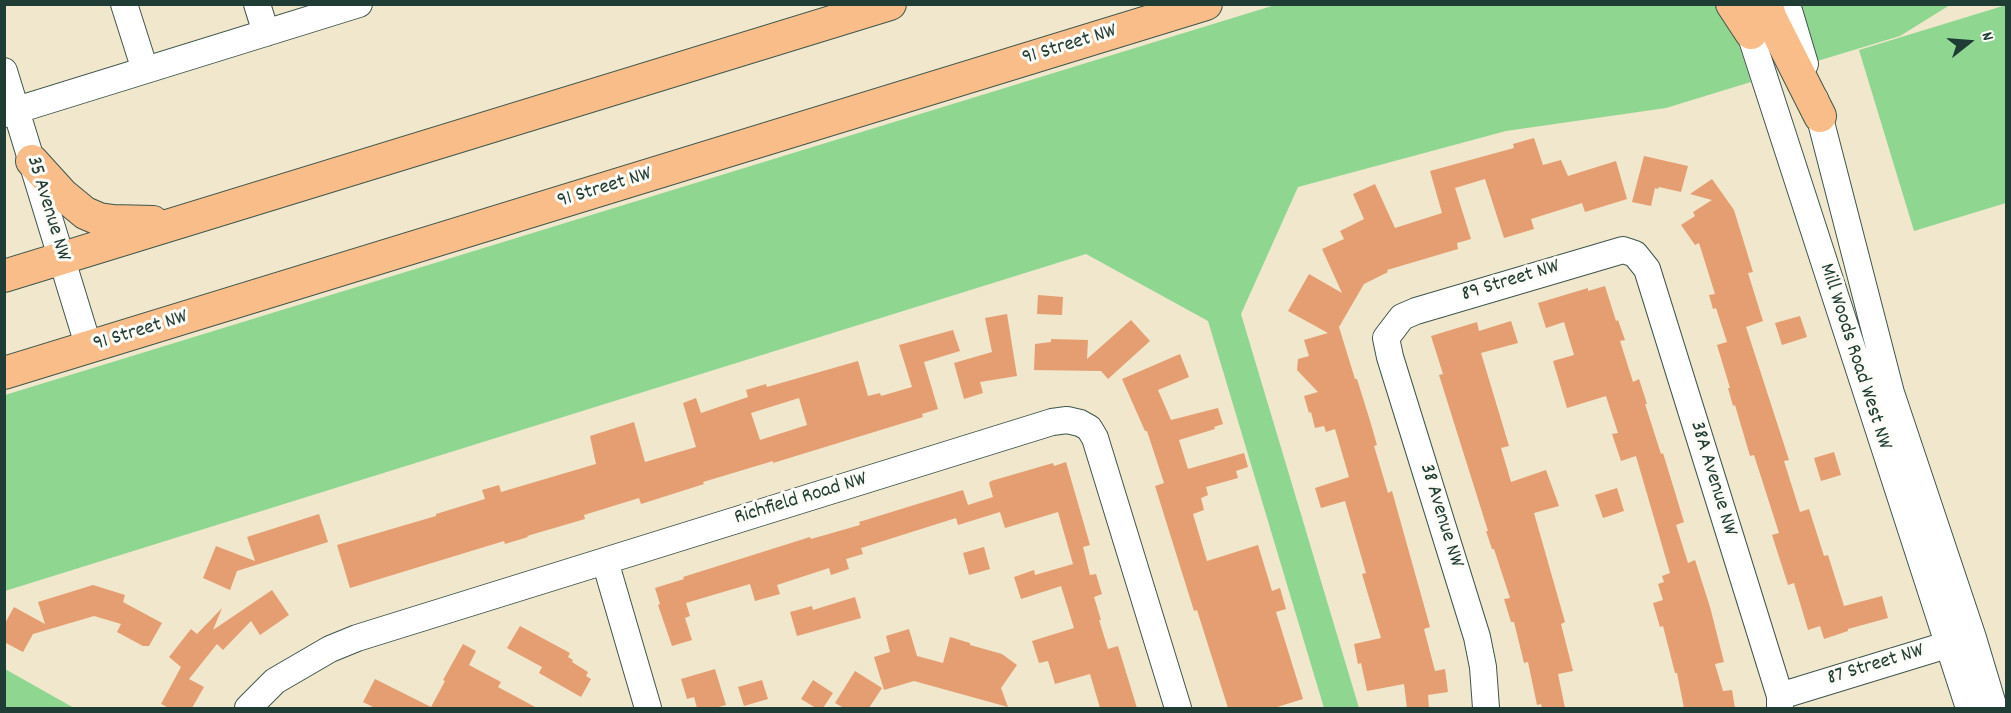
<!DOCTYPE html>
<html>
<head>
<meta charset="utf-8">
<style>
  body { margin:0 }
  #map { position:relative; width:2011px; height:713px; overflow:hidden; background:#f1e7cd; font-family:Dekko,sans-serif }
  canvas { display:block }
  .frame { position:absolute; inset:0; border:6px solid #1f3d34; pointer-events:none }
  .north { position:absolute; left:1939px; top:12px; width:60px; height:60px; -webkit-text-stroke:4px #fdfcf7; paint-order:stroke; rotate:73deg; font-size:16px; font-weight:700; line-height:24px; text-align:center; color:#1f3d34 }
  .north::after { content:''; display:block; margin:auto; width:21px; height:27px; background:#1f3d34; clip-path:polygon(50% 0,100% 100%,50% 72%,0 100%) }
</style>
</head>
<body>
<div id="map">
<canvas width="2011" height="713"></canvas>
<div class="frame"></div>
<div class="north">N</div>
</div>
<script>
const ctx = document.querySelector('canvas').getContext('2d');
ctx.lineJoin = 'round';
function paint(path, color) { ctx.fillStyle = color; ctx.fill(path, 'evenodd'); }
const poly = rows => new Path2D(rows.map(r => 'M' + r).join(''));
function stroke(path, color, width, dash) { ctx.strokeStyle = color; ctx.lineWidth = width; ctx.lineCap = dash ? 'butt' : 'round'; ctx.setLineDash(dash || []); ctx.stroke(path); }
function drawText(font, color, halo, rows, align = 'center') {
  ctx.font = font + ' Dekko,sans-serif'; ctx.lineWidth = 6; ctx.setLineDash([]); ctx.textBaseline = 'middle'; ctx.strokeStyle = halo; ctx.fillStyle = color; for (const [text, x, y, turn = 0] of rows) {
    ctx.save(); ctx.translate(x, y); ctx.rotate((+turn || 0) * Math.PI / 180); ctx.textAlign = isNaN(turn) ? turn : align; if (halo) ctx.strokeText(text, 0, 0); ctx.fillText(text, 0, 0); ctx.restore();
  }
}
const green = poly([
  [1275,5,1720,5,1736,36,1751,82,1666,108,1506,131,1298,187,1241,314,1359,708,1324,708,1208,321,1086,254,5,591,5,395],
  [1798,5,1950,5,1900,36,1814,62],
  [2006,5,2006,203,1914,231,1859,50],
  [4,669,5,669,74,708,5,708]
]);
const building = poly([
  [1534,138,1543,165,1561,160,1568,176,1616,161,1627,199,1585,212,1582,203,1531,219,1534,229,1504,238,1485,179,1455,188,1471,239,1457,243,1458,249,1387,270,1388,272,1364,284,1339,327,1355,379,1357,379,1371,424,1377,445,1374,446,1388,493,1392,491,1397,509,1430,627,1424,629,1435,671,1445,669,1448,692,1428,695,1429,708,1407,708,1404,684,1367,691,1361,663,1358,664,1354,644,1381,638,1362,574,1366,573,1345,501,1321,508,1315,488,1349,477,1335,429,1326,432,1324,426,1315,428,1311,412,1309,413,1304,396,1318,392,1297,370,1298,359,1309,356,1304,340,1328,333,1288,311,1309,274,1342,293,1322,249,1344,239,1340,231,1364,219,1353,194,1375,184,1395,228,1442,213,1430,171,1514,148,1513,144],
  [1644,156,1688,166,1681,192,1659,187,1658,189,1655,188,1651,206,1632,202],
  [1712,179,1734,210,1753,272,1748,273,1763,321,1746,327,1789,460,1784,461,1800,512,1809,509,1824,556,1828,555,1844,606,1882,596,1888,618,1848,629,1848,631,1824,639,1820,626,1808,630,1794,583,1788,585,1772,535,1779,533,1754,455,1750,456,1735,405,1733,406,1728,388,1730,388,1717,345,1727,342,1716,308,1713,309,1709,295,1715,294,1699,243,1695,245,1681,225,1695,216,1693,212,1712,200,1690,194],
  [1605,286,1616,321,1618,320,1625,340,1620,341,1633,382,1639,379,1647,404,1645,404,1661,454,1663,453,1684,522,1676,525,1688,563,1695,560,1710,607,1724,662,1715,664,1723,691,1732,690,1735,708,1684,708,1677,673,1675,673,1663,626,1660,627,1653,603,1663,600,1658,584,1664,582,1662,576,1670,573,1636,456,1621,461,1612,434,1618,433,1606,396,1567,408,1553,361,1574,355,1564,322,1546,328,1538,303,1588,288,1588,291],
  [1038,295,1063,297,1062,315,1037,314],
  [1007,314,1017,376,980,382,983,393,964,399,954,363,992,352,985,318],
  [1800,316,1807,337,1782,345,1775,323],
  [1131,320,1150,341,1108,379,1101,371,1034,370,1035,344,1051,342,1051,339,1088,340,1087,359],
  [1511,321,1518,343,1481,353,1509,446,1501,448,1511,482,1546,470,1559,506,1534,513,1565,622,1561,624,1573,671,1558,674,1565,708,1542,708,1541,704,1537,705,1528,662,1524,663,1514,622,1511,622,1504,599,1510,598,1494,549,1492,549,1486,531,1488,531,1439,375,1443,374,1431,336,1477,322,1479,331],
  [953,330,960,351,924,362,938,409,922,414,923,417,773,463,773,461,703,482,704,484,641,504,639,498,584,515,585,519,527,536,528,537,505,544,504,541,350,588,337,545,436,516,436,514,485,499,482,490,499,485,501,492,596,464,590,436,634,422,645,462,696,447,683,403,696,398,701,413,748,397,746,390,766,384,767,387,858,361,868,396,880,393,881,396,912,387,899,345],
  [799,398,807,425,760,440,751,413],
  [1180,354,1189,377,1158,390,1171,420,1218,408,1223,424,1214,427,1215,429,1179,440,1188,469,1244,453,1248,467,1236,471,1238,478,1206,487,1208,495,1201,498,1204,510,1193,514,1207,561,1258,545,1272,591,1280,588,1286,609,1276,612,1303,699,1274,708,1228,708,1197,610,1194,611,1155,486,1164,483,1147,431,1145,431,1122,379],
  [1834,452,1841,475,1821,481,1814,458],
  [1066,462,1090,545,1083,547,1090,575,1096,574,1102,594,1094,597,1101,620,1099,620,1108,649,1118,646,1137,708,1100,708,1090,674,1055,684,1048,661,1039,663,1032,641,1074,628,1061,586,1021,599,1014,577,1034,570,1035,575,1073,564,1058,512,1005,528,1000,512,958,525,956,518,861,548,863,554,846,559,849,569,831,575,829,568,777,585,780,594,755,601,750,584,686,603,690,616,685,618,692,640,672,646,658,605,660,604,655,588,684,579,683,577,810,537,811,539,860,525,859,522,963,490,968,505,993,497,989,483,991,481,1053,463,1054,466],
  [1617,488,1624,511,1603,518,1595,495],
  [319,514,328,542,237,571,230,590,203,578,216,546,255,561,247,537],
  [984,547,990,569,969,575,963,553],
  [93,585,125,595,123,602,162,623,149,646,143,646,117,632,121,624,94,616,33,634,23,652,4,642,4,625,14,607,45,624,38,602],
  [272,590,289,615,260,635,251,621,223,650,217,644,189,679,204,687,192,708,169,708,161,704,181,667,169,657,191,629,197,634,222,608,213,630],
  [855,597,861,618,797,636,790,612,812,606,813,610],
  [520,626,570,653,568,657,573,660,572,662,588,672,586,676,591,679,581,697,539,673,542,667,507,648],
  [909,629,917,656,943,663,950,637,970,643,970,645,1002,654,1017,665,1001,688,1008,707,914,681,884,690,874,657,890,652,886,636],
  [463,644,476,651,469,665,501,682,498,687,537,708,375,708,363,702,375,679,431,707,445,681,443,680],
  [715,669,726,705,715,708,697,708,694,697,687,699,681,679],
  [855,671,882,688,869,708,844,708,835,703],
  [762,680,768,699,744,706,738,687],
  [813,680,833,693,823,708,816,708,801,699]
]);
const minor = poly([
  [124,4,145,70],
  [257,4,266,33],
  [1787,4,1805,64],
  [1744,15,1969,708],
  [4,71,89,348],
  [1815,99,1891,393,1973,638,1994,708],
  [4,114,359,4],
  [605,561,648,708],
  [1780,696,1963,640],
  [248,708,275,681,330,649,357,638,1052,422,1067,420,1080,423,1089,428,1095,438,1178,708],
  [1486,708,1483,667,1477,637,1390,357,1386,338,1402,317,1416,311,1623,250,1635,254,1647,269,1780,696,1780,708]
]);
const major = poly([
  [1732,4,1751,33],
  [1766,4,1771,19,1820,116],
  [32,161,62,194,85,213,99,219,113,221,153,222],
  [4,276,890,4],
  [4,373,1206,4]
]);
const streetNames = [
  ["91 Street NW",1070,46,-17],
  ["91 Street NW",605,189,-17],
  ["35 Avenue NW",47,209,73],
  ["89 Street NW",1511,282,-17],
  ["91 Street NW",141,332,-17],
  ["Mill Woods Road West NW",1854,357,72],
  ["38A Avenue NW",1712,479,73],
  ["Richfield Road NW",801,500,-17],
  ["38 Avenue NW",1440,516,73],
  ["87 Street NW",1876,666,-17]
];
paint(green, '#8fd791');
paint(building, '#e49e71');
stroke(minor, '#3e564b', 28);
stroke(major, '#3e564b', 34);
stroke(minor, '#fff', 26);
stroke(major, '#f8bd89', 32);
drawText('21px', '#1f3d34', '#fdfcf7', streetNames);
</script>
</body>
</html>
